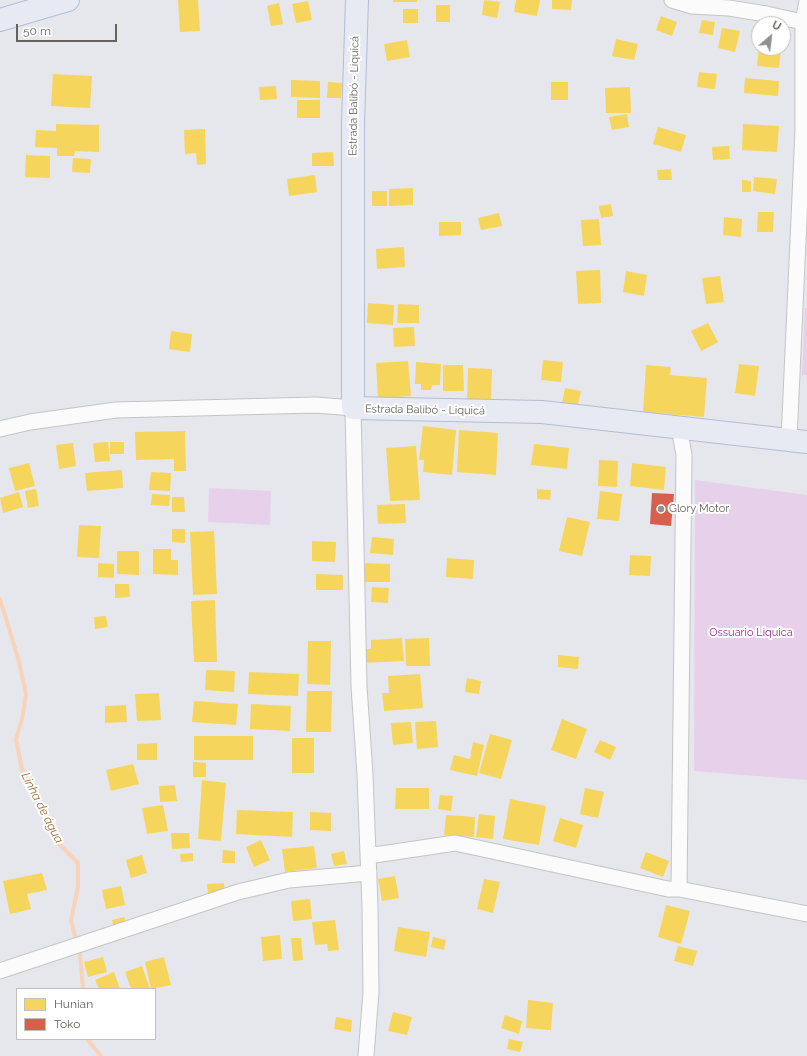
<!DOCTYPE html>
<html>
<head>
<meta charset="utf-8">
<style>
  body { margin:0 }
  #map { position:relative; width:807px; height:1056px; overflow:hidden; background:#e6e7ec; font-family:Raleway,sans-serif }
  canvas { display:block }
  .legend { position:absolute; left:16px; top:988px; width:140px; height:52px; box-sizing:border-box; background:#fff; border:1px solid #c1c0bd; margin:0; padding:5px 7px; list-style:none; font-size:12px; color:#65615b }
  .legend li { display:flex; align-items:center; gap:8px; height:20px }
  .legend b { width:20px; border:1px solid #c1c0bd }
  .north { position:absolute; left:751px; top:16px; width:40px; height:40px; box-sizing:border-box; background:#fff; border:1px solid #c1c0bd; border-radius:50%; rotate:28deg; font-size:11px; font-weight:700; line-height:16px; text-align:center; color:#65615b }
  .north::after { content:''; display:block; margin:auto; width:14px; height:18px; background:#92908e; clip-path:polygon(50% 0,100% 100%,50% 72%,0 100%) }
  .scale { position:absolute; left:16px; top:24px; width:101px; height:18px; box-sizing:border-box; border:2px solid #65615b; border-top:0; padding-left:5px; font-size:12px; line-height:14px; white-space:nowrap; color:#65615b; -webkit-text-stroke:3px #fff; paint-order:stroke }
</style>
</head>
<body>
<div id="map">
<canvas width="807" height="1056"></canvas>
<ul class="legend">
<li><b style="height:11px;background:#f6d55c"></b>Hunian</li>
<li><b style="height:11px;background:#d6604d"></b>Toko</li>
</ul>
<div class="north">U</div>
<div class="scale">50 m</div>
</div>
<script>
const ctx = document.querySelector('canvas').getContext('2d');
ctx.lineJoin = 'round';
function paint(path, color) { ctx.fillStyle = color; ctx.fill(path, 'evenodd'); }
const poly = rows => new Path2D(rows.map(r => 'M' + r).join(''));
function stroke(path, color, width, dash) { ctx.strokeStyle = color; ctx.lineWidth = width; ctx.lineCap = dash ? 'butt' : 'round'; ctx.setLineDash(dash || []); ctx.stroke(path); }
function drawText(font, color, halo, rows, align = 'center') {
  ctx.font = font + ' Raleway,sans-serif'; ctx.lineWidth = 4; ctx.setLineDash([]); ctx.textBaseline = 'middle'; ctx.strokeStyle = halo; ctx.fillStyle = color; for (const [text, x, y, turn = 0] of rows) {
    ctx.save(); ctx.translate(x, y); ctx.rotate((+turn || 0) * Math.PI / 180); ctx.textAlign = isNaN(turn) ? turn : align; if (halo) ctx.strokeText(text, 0, 0); ctx.fillText(text, 0, 0); ctx.restore();
  }
}
const green = poly([
  [805,308,807,308,807,375,802,375],
  [695,480,807,495,807,780,694,771],
  [209,488,271,491,270,525,208,522]
]);
const homes = poly([
  [178,0,198,0,200,31,180,32],
  [393,0,417,0,417,2,393,2],
  [484,0,500,2,497,18,482,15],
  [516,0,540,0,537,16,514,12],
  [552,0,572,0,571,10,552,9],
  [308,1,312,20,296,23,292,4],
  [279,3,283,24,271,26,267,6],
  [436,5,450,5,450,22,436,22],
  [403,9,418,9,418,23,403,23],
  [661,16,677,22,672,36,656,30],
  [702,20,715,22,713,35,699,33],
  [722,28,740,31,735,52,718,48],
  [616,39,638,44,634,60,612,56],
  [407,40,410,57,387,61,384,44],
  [759,48,781,49,779,68,757,66],
  [699,72,717,74,715,89,697,87],
  [53,74,92,76,90,108,51,106],
  [745,78,779,81,778,96,744,93],
  [291,80,320,81,320,98,291,97],
  [328,82,342,83,341,98,327,98],
  [551,82,568,82,568,100,551,100],
  [276,86,277,99,260,100,259,87],
  [630,87,631,113,606,113,605,88],
  [297,100,320,100,320,118,297,118],
  [627,114,629,127,612,130,609,117],
  [56,124,99,125,99,152,75,151,74,156,57,156,57,148,35,147,36,130,56,131],
  [743,124,779,126,777,152,742,150],
  [658,127,686,135,681,152,653,144],
  [205,129,206,164,197,165,196,153,185,154,184,130],
  [729,146,730,159,713,160,712,147],
  [333,152,334,166,312,166,312,153],
  [26,155,50,156,50,178,25,177],
  [73,158,91,159,90,173,72,172],
  [671,169,672,180,658,180,657,170],
  [315,175,317,192,289,196,287,179],
  [754,177,777,179,775,194,753,191],
  [742,180,751,181,751,192,742,192],
  [413,188,413,205,389,206,389,189],
  [372,191,387,191,387,206,372,206],
  [611,204,613,216,601,218,599,206],
  [758,212,774,212,773,232,757,232],
  [499,213,502,226,481,230,478,218],
  [724,217,742,219,741,237,723,235],
  [599,219,601,245,583,246,581,220],
  [439,222,461,222,461,235,439,236],
  [404,247,405,267,377,269,376,249],
  [600,270,601,303,578,304,576,271],
  [626,271,647,275,644,296,623,292],
  [720,276,724,302,706,304,702,278],
  [368,303,394,305,393,325,367,323],
  [398,304,419,305,419,323,397,323],
  [708,323,718,342,701,351,691,331],
  [414,327,415,346,394,347,393,328],
  [171,331,192,334,190,352,169,349],
  [543,360,563,362,561,382,541,380],
  [408,361,411,396,378,398,376,363],
  [416,362,441,364,440,385,432,385,431,390,421,390,421,384,415,384],
  [739,364,759,366,755,396,735,393],
  [443,365,463,365,464,391,443,391],
  [646,365,671,367,670,375,707,378,704,417,643,412],
  [468,368,492,369,491,402,467,402],
  [565,388,581,391,578,405,562,403],
  [423,426,456,430,452,475,423,472,424,460,419,460],
  [459,430,498,433,496,475,457,472],
  [185,431,186,471,174,471,174,459,136,460,135,432],
  [108,442,110,461,95,462,93,443],
  [110,442,124,442,124,454,110,454],
  [73,443,76,466,59,469,56,445],
  [534,444,569,448,567,469,531,465],
  [416,446,420,500,390,501,386,448],
  [599,460,618,461,617,487,598,486],
  [29,463,35,486,15,491,9,468],
  [632,463,666,467,664,490,630,486],
  [122,470,123,488,87,491,85,473],
  [151,472,171,473,170,491,149,490],
  [36,489,39,506,28,508,25,491],
  [537,489,551,490,550,500,537,499],
  [600,491,622,494,619,521,597,519],
  [19,492,23,507,3,513,0,498],
  [152,494,170,495,169,506,151,505],
  [172,497,184,497,185,512,172,512],
  [405,504,406,523,378,524,377,505],
  [567,517,590,522,582,556,559,551],
  [79,525,101,526,99,558,77,557],
  [172,529,185,529,185,543,172,542],
  [214,531,217,594,193,595,190,532],
  [372,537,394,539,393,555,370,553],
  [312,541,336,542,335,562,312,561],
  [153,549,171,549,171,560,178,560,178,575,153,574],
  [117,551,139,551,139,575,117,574],
  [630,555,651,556,650,576,629,575],
  [447,558,474,560,473,579,446,577],
  [98,563,114,564,114,578,98,577],
  [363,563,390,564,390,582,363,582],
  [316,574,343,575,343,590,316,590],
  [115,584,129,584,130,597,115,598],
  [372,587,389,588,388,603,371,602],
  [215,600,217,662,194,662,191,601],
  [106,616,108,627,95,629,94,617],
  [402,638,404,661,361,663,361,649,371,649,371,640],
  [429,638,430,666,406,666,405,639],
  [308,641,331,641,330,685,307,684],
  [558,655,579,657,578,669,558,667],
  [206,670,235,671,234,692,205,690],
  [249,672,299,674,298,696,248,694],
  [420,674,423,708,384,711,382,693,389,693,388,676],
  [467,678,481,681,479,694,465,692],
  [307,691,332,691,331,732,306,732],
  [159,693,161,720,137,721,135,694],
  [194,701,238,704,236,725,192,722],
  [251,704,291,706,290,731,250,729],
  [126,705,127,722,105,723,105,706],
  [562,719,587,729,576,759,551,750],
  [436,721,438,747,417,749,415,722],
  [411,722,413,743,393,745,391,723],
  [490,734,512,740,501,779,479,773],
  [194,736,253,736,253,760,194,760],
  [292,738,314,738,314,773,292,773],
  [600,740,616,747,610,760,594,752],
  [473,742,484,745,477,776,450,770,454,755,470,759],
  [157,743,157,760,137,760,137,744],
  [193,762,206,763,206,777,193,777],
  [133,764,139,784,111,791,106,770],
  [202,780,226,783,221,841,198,839],
  [175,785,177,801,160,802,159,786],
  [396,788,429,788,429,809,395,809],
  [585,788,604,792,598,818,580,814],
  [440,795,453,796,451,811,438,809],
  [510,799,546,806,539,845,503,839],
  [163,805,168,831,147,834,142,808],
  [237,810,293,812,292,837,236,834],
  [310,812,331,813,331,831,310,830],
  [479,814,495,816,493,839,476,837],
  [446,815,475,817,474,837,444,835],
  [560,818,583,825,576,848,553,841],
  [171,833,189,833,190,848,172,849],
  [261,840,270,860,254,867,246,847],
  [314,846,317,868,285,872,282,849],
  [223,850,235,851,235,863,222,863],
  [344,851,347,864,334,866,331,854],
  [646,852,669,861,663,877,640,868],
  [193,853,193,861,181,862,180,854],
  [142,855,147,873,131,878,126,860],
  [42,873,47,890,27,894,31,909,10,914,3,881],
  [395,876,399,898,382,901,378,879],
  [484,879,500,882,493,913,477,909],
  [224,883,225,894,208,895,207,884],
  [121,886,125,905,106,909,102,890],
  [310,899,312,919,293,921,291,901],
  [666,905,690,911,681,944,658,937],
  [124,917,127,927,114,930,112,920],
  [335,920,339,950,328,951,327,944,315,945,312,922],
  [398,927,430,932,426,957,394,951],
  [280,935,282,959,263,961,261,937],
  [433,937,446,940,444,950,431,947],
  [291,938,301,938,303,960,293,961],
  [678,946,697,951,693,966,674,961],
  [103,957,107,972,88,977,84,962],
  [164,957,171,985,151,989,145,962],
  [142,966,150,989,131,989,125,972],
  [114,972,120,989,99,989,95,980],
  [528,1000,553,1003,551,1030,526,1028],
  [393,1012,412,1017,407,1035,388,1031],
  [505,1015,522,1021,519,1034,501,1028],
  [336,1017,352,1020,351,1032,334,1029],
  [509,1039,523,1042,520,1052,507,1049]
]);
const shops = poly([
  [652,493,674,494,671,526,650,524]
]);
const stream = poly([
  [0,599,18,658,26,694,22,719,16,739,22,769,60,845,78,863,78,887,71,921,80,954,83,989],
  [87,1039,101,1056]
]);
const street = poly([
  [672,0,692,6,729,8,766,14,803,22,807,1],
  [0,429,30,422,116,410,316,405,353,408,359,686,365,775,370,907,371,992,366,1056],
  [789,440,803,130,803,22],
  [368,856,455,843,668,889,679,889,807,914],
  [679,889,684,455,679,427],
  [0,971,238,892,289,880,369,873]
]);
const primary = poly([
  [357,0,353,124,353,408,542,412,807,442],
  [0,20,68,0]
]);
const markers = [
  [661,509,4,"#92908e"]
];
const streetNames = [
  ["Estrada Balibó - Liquicá",354,96,-89],
  ["Estrada Balibó - Liquicá",425,410,1]
];
const poiNames = [
  ["Glory Motor",669,509]
];
const parkNames = [
  ["Ossuario Liquica",751,633]
];
const waterNames = [
  ["Linha de água",42,808,63]
];
paint(green, '#e7d0ea');
paint(homes, '#f6d55c');
paint(shops, '#d6604d');
stroke(stream, '#f8d3ba', 4);
stroke(street, '#c4c4c5', 17);
stroke(primary, '#b2bcd6', 24);
stroke(street, '#fbfbfc', 15);
stroke(primary, '#e8eaf3', 22);
for (const [x, y, r, color] of markers) { const dot = new Path2D(); dot.arc(x, y, r, 0, 2 * Math.PI); ctx.fillStyle = color; ctx.fill(dot); stroke(dot, '#fff', 1.5); }
drawText('11px', '#65615b', '#fff', streetNames);
drawText('11px', '#65615b', '#fff', poiNames, 'left');
drawText('11px', '#90308d', '#fff', parkNames);
drawText('italic 12px', '#9e6731', '#fff', waterNames);
</script>
</body>
</html>
